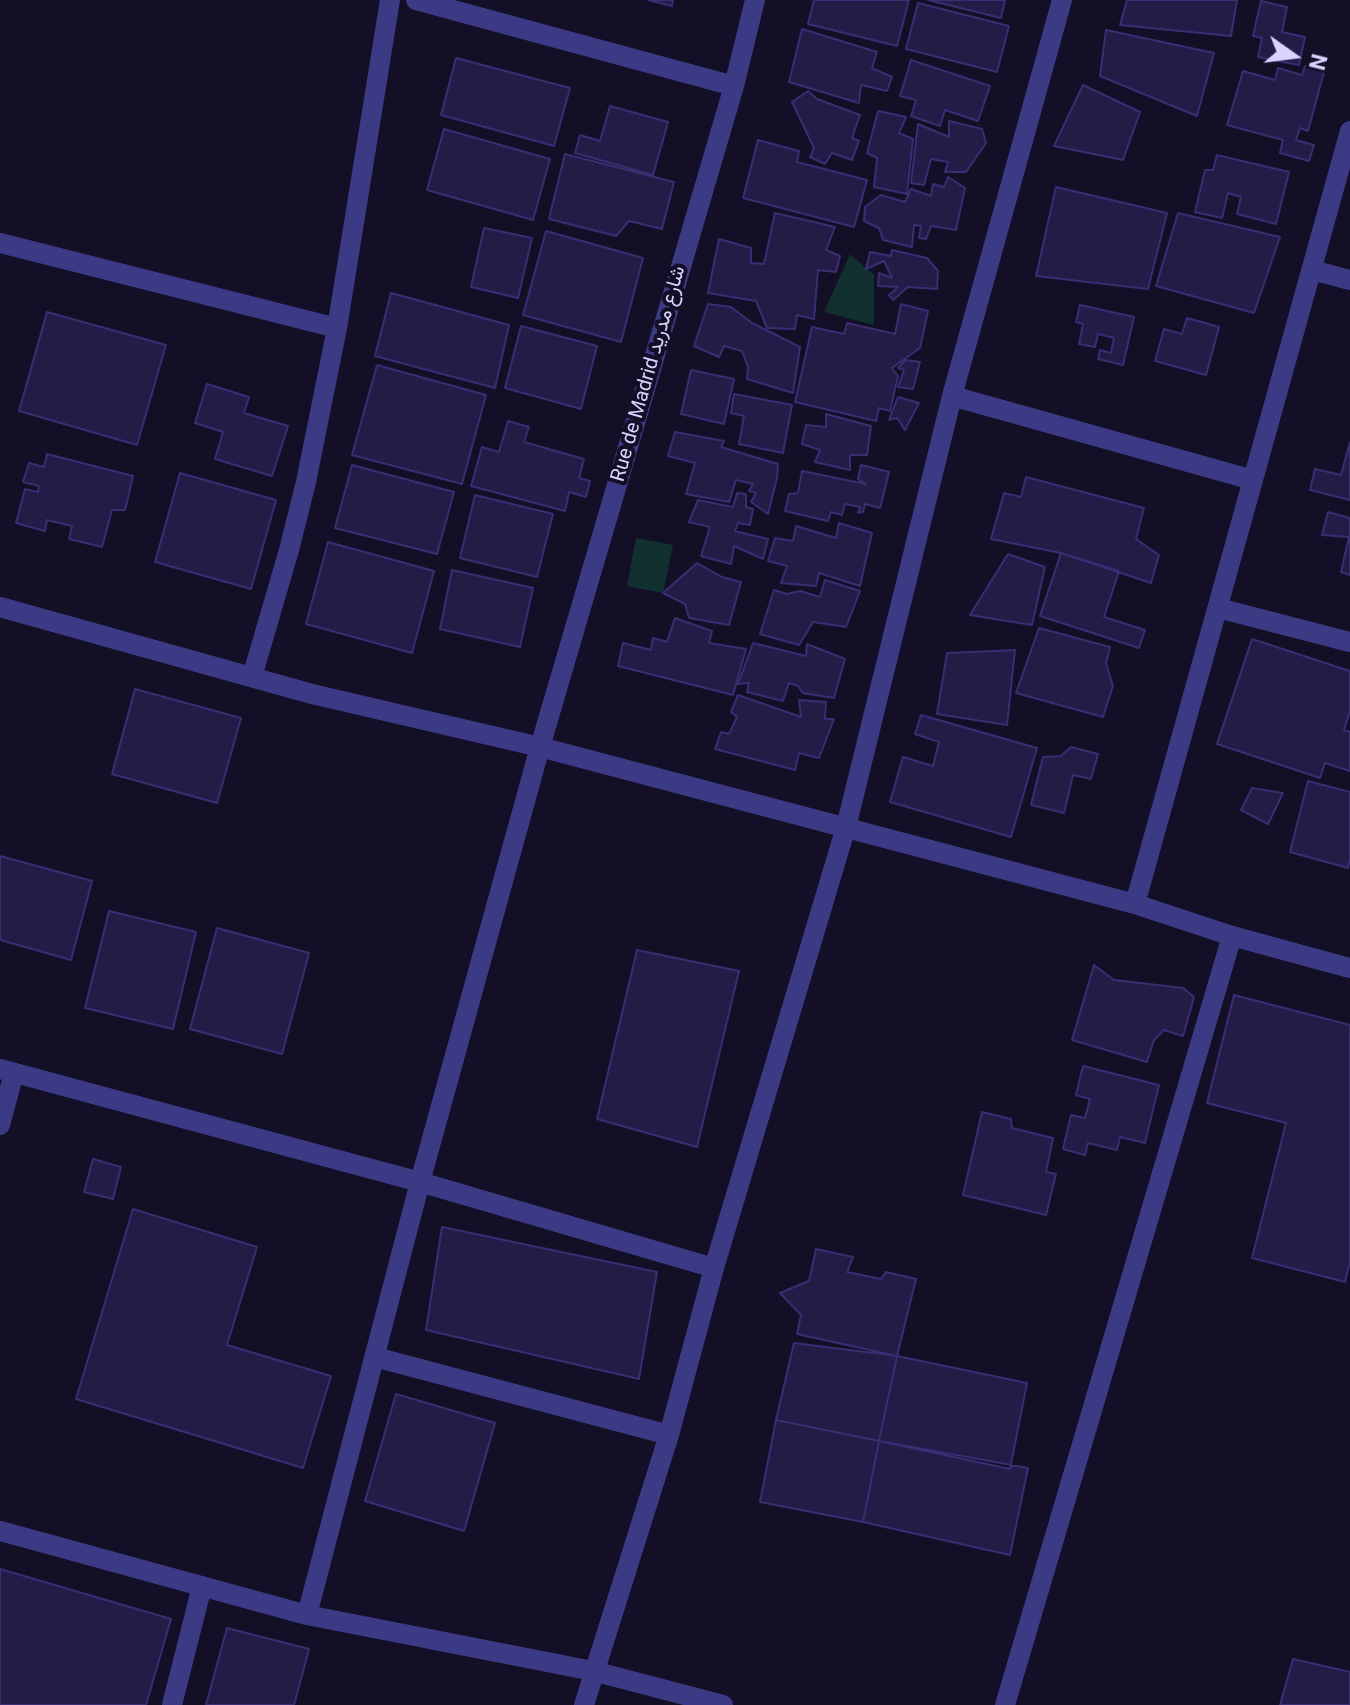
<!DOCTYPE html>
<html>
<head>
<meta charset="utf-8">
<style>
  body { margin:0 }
  #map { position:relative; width:1350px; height:1705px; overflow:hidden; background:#130f26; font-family:Roboto,sans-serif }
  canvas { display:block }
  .north { position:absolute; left:1254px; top:16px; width:80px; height:80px; -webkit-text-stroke:6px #130f26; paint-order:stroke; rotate:104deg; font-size:22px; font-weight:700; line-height:32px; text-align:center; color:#d9d4ff }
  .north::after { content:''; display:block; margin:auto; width:28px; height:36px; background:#d9d4ff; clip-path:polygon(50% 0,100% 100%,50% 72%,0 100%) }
</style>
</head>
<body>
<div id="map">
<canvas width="1350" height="1705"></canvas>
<div class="north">N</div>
</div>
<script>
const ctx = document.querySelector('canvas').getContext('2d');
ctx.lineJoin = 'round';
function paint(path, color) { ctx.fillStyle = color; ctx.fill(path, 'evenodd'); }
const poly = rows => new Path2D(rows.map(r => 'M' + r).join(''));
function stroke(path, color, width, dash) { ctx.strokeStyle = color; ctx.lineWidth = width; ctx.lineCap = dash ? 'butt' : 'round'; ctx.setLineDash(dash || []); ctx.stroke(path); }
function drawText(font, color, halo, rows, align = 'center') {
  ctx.font = font + ' Roboto,Vazirmatn,sans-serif'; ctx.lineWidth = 8; ctx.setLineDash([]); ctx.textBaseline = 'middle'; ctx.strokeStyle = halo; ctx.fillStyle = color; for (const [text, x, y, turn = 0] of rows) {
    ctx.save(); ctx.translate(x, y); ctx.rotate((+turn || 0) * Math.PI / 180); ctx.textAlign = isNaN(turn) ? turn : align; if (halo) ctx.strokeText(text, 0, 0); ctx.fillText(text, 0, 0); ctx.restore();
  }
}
const green = poly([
  [850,254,874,275,874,325,824,312],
  [636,538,673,545,663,593,627,586]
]);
const building = poly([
  [648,0,673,0,672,6,648,0],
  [814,0,909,0,897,46,808,24,814,0],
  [928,0,1005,0,1001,18,928,0],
  [1127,0,1237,0,1231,36,1120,25,1127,0],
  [1261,1,1287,7,1282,32,1305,37,1299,65,1258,57,1262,38,1253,36,1261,1],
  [918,3,1009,26,997,72,906,49,918,3],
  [802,29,877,52,872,68,892,77,887,91,861,85,859,103,789,82,802,29],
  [1106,30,1214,53,1197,116,1100,76,1106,30],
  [456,58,570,88,554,146,441,115,456,58],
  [911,60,990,86,978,121,945,110,940,126,911,116,916,100,900,96,911,60],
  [1305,66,1324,72,1308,131,1300,128,1296,140,1314,145,1309,161,1280,153,1283,140,1227,125,1243,71,1275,80,1278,68,1302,75,1305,66],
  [1083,85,1140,112,1123,160,1054,146,1083,85],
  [808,91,817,99,860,115,852,138,859,141,852,160,832,153,825,164,810,157,814,148,792,102,808,91],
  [610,106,668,122,653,175,575,153,580,135,600,141,610,106],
  [878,111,906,117,899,133,913,139,907,194,874,187,877,158,867,153,878,111],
  [949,121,982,129,986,143,966,172,945,172,948,162,931,159,924,185,911,183,918,124,949,137,949,121],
  [444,129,550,159,533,220,427,190,444,129],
  [758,140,799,151,797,162,867,180,854,227,743,198,758,140],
  [565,154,674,182,662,229,629,221,616,236,549,219,565,154],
  [1217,155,1289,172,1276,224,1237,214,1241,197,1228,193,1222,218,1195,212,1205,170,1213,170,1217,155],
  [948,177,965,188,956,230,931,226,926,239,919,238,921,226,914,225,912,247,883,240,879,228,864,221,865,207,881,195,905,202,911,189,931,196,933,184,944,187,948,177],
  [1056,187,1167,213,1148,289,1036,276,1056,187],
  [775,213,835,227,826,250,840,256,836,272,818,270,814,319,797,315,795,329,767,328,756,301,708,293,719,239,751,248,751,263,764,264,775,213],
  [1178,213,1280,237,1254,313,1156,286,1178,213],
  [484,228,532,238,518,298,471,287,484,228],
  [546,231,643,258,621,342,523,315,546,231],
  [892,250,927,258,938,271,937,289,908,287,893,300,889,295,898,287,878,286,879,273,892,278,884,261,866,269,870,252,891,256,892,250],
  [391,293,509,325,495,388,375,356,391,293],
  [708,304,731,307,752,323,800,347,793,393,747,379,748,367,742,351,724,346,719,357,694,346,708,304],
  [901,304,928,311,920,348,892,368,898,376,890,411,879,408,876,421,795,402,812,327,844,334,847,323,895,334,901,304],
  [1080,305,1134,317,1123,365,1098,359,1100,350,1111,353,1114,338,1098,334,1095,347,1079,344,1083,324,1076,322,1080,305],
  [47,312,166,345,137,445,19,411,47,312],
  [1187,318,1219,327,1206,375,1155,361,1164,329,1182,334,1187,318],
  [521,326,597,346,581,409,505,388,521,326],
  [906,360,920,362,913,389,898,387,904,370,898,368,906,360],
  [377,365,486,395,462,484,352,455,377,365],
  [691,370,734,379,724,424,681,414,691,370],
  [207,384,249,397,244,413,288,426,272,476,215,459,223,432,195,423,207,384],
  [734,394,792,405,783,453,739,444,744,416,731,413,734,394],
  [898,397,919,403,905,430,897,418,889,420,898,397],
  [826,414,871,426,867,455,850,455,850,470,815,462,820,450,802,444,806,425,826,427,826,414],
  [508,421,529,427,524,442,584,459,579,478,590,481,586,497,569,492,565,511,471,486,482,447,499,452,508,421],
  [675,432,724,441,721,447,778,464,777,478,768,514,751,502,756,493,749,491,753,484,736,480,729,502,686,494,695,463,668,456,675,432],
  [1350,442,1350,500,1310,490,1315,469,1341,475,1350,442],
  [47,454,133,476,125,510,112,510,102,547,69,539,72,526,47,520,45,531,16,523,25,489,38,492,39,486,23,482,29,463,44,467,47,454],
  [352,465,454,492,437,554,335,528,352,465],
  [861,465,889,472,880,508,865,504,863,512,858,513,860,507,845,504,842,515,831,512,828,521,785,511,789,494,798,493,802,471,866,484,858,479,861,465],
  [180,473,276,500,251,589,155,562,180,473],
  [1026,477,1144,508,1136,539,1159,555,1151,583,1061,553,991,539,1004,493,1021,497,1026,477],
  [737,493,746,494,746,507,753,509,750,525,738,523,735,531,768,539,763,559,734,546,731,564,701,556,710,527,689,522,698,500,733,507,737,493],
  [475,495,553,514,537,577,460,558,475,495],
  [1328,512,1350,518,1350,575,1341,572,1349,537,1322,535,1328,512],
  [839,523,872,533,860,586,819,573,816,586,781,583,787,566,768,561,775,538,793,541,796,526,836,538,839,523],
  [328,542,434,571,412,653,306,624,328,542],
  [1061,553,1119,571,1104,617,1145,630,1139,648,1040,616,1061,553],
  [1008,554,1045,567,1032,625,970,615,1008,554],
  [697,563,722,577,741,582,729,625,689,618,685,604,663,593,697,563],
  [452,570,533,588,520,647,440,629,452,570],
  [825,580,860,591,846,627,813,622,799,645,760,634,774,590,787,594,800,591,820,597,825,580],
  [675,618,712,631,709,643,746,649,733,695,618,666,623,643,651,650,653,638,667,642,675,618],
  [1039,628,1110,647,1106,663,1113,686,1103,717,1016,693,1039,628],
  [1252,639,1350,671,1350,711,1344,730,1350,732,1350,771,1325,763,1320,778,1217,744,1252,639],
  [753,643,806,656,807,644,845,659,834,698,803,693,798,686,789,683,783,701,747,692,749,683,738,684,753,643],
  [1015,650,1007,725,937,714,947,653,1015,650],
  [135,689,241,718,217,803,112,774,135,689],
  [738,695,801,717,799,700,826,702,825,719,834,719,819,758,799,753,795,770,715,749,721,732,729,734,737,717,731,712,738,695],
  [921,715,1037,748,1011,837,890,802,903,757,933,766,939,742,915,734,921,715],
  [1071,747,1098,754,1091,779,1073,775,1064,813,1031,805,1043,757,1061,756,1071,747],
  [1308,781,1350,792,1350,859,1348,868,1290,852,1308,781],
  [1252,788,1283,793,1268,824,1241,810,1252,788],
  [0,856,92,881,71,960,0,940,0,856],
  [109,911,196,932,173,1029,85,1008,109,911],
  [217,928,309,953,282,1054,190,1029,217,928],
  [637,950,739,971,697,1147,597,1119,637,950],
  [1094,965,1114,980,1183,988,1194,997,1183,1036,1164,1030,1154,1040,1147,1062,1072,1040,1094,965],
  [1234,995,1350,1025,1350,1261,1345,1282,1252,1258,1286,1123,1207,1103,1234,995],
  [1083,1066,1159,1085,1145,1143,1120,1137,1117,1150,1088,1143,1085,1155,1063,1149,1071,1115,1085,1118,1090,1099,1076,1095,1083,1066],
  [982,1112,1011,1119,1012,1128,1053,1138,1046,1172,1056,1174,1046,1215,963,1195,982,1112],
  [93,1159,121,1167,113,1199,84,1192,93,1159],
  [133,1209,257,1247,227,1345,331,1376,303,1468,76,1399,133,1209],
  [442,1227,657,1272,639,1379,426,1330,442,1227],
  [816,1249,853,1257,847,1272,881,1279,886,1272,916,1279,897,1356,797,1334,801,1315,780,1293,809,1281,816,1249],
  [794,1343,897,1356,879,1441,776,1420,794,1343],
  [897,1356,1027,1383,1010,1469,879,1441,897,1356],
  [396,1394,495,1423,464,1531,365,1501,396,1394],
  [776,1420,879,1441,863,1522,760,1502,776,1420],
  [879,1441,1028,1468,1010,1555,863,1522,879,1441],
  [0,1569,171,1619,146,1705,0,1705,0,1569],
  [227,1628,309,1649,294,1705,206,1705,227,1628],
  [1293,1659,1350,1672,1350,1705,1280,1705,1293,1659]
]);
const minor = poly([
  [416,0,734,86],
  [0,243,337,328],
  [1312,270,1350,280],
  [952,396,1253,480],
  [1218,608,1350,642],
  [252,677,289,550,306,482,337,328,390,0],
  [1135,904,1350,131],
  [0,1069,420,1182,714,1268],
  [0,1125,14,1073],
  [375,1357,669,1435],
  [0,1531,307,1615,593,1671,723,1705],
  [307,1615,420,1182,540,747,734,86,755,0],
  [172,1705,202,1586],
  [584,1705,669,1435,714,1268,846,827,952,396,1062,0],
  [1005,1705,1232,936]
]);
const tertiary = poly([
  [0,607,312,694,540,747,1135,904,1232,936,1350,968]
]);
const streetNames = [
  ["Rue de Madrid شارع مدريد",649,374,-74]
];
paint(green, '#12302f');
paint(building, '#241b47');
stroke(building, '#3b2d73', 2);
stroke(minor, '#3d3a85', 20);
stroke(tertiary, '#3d3a85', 20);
drawText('20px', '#d9d4ff', '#130f26', streetNames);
</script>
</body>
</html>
